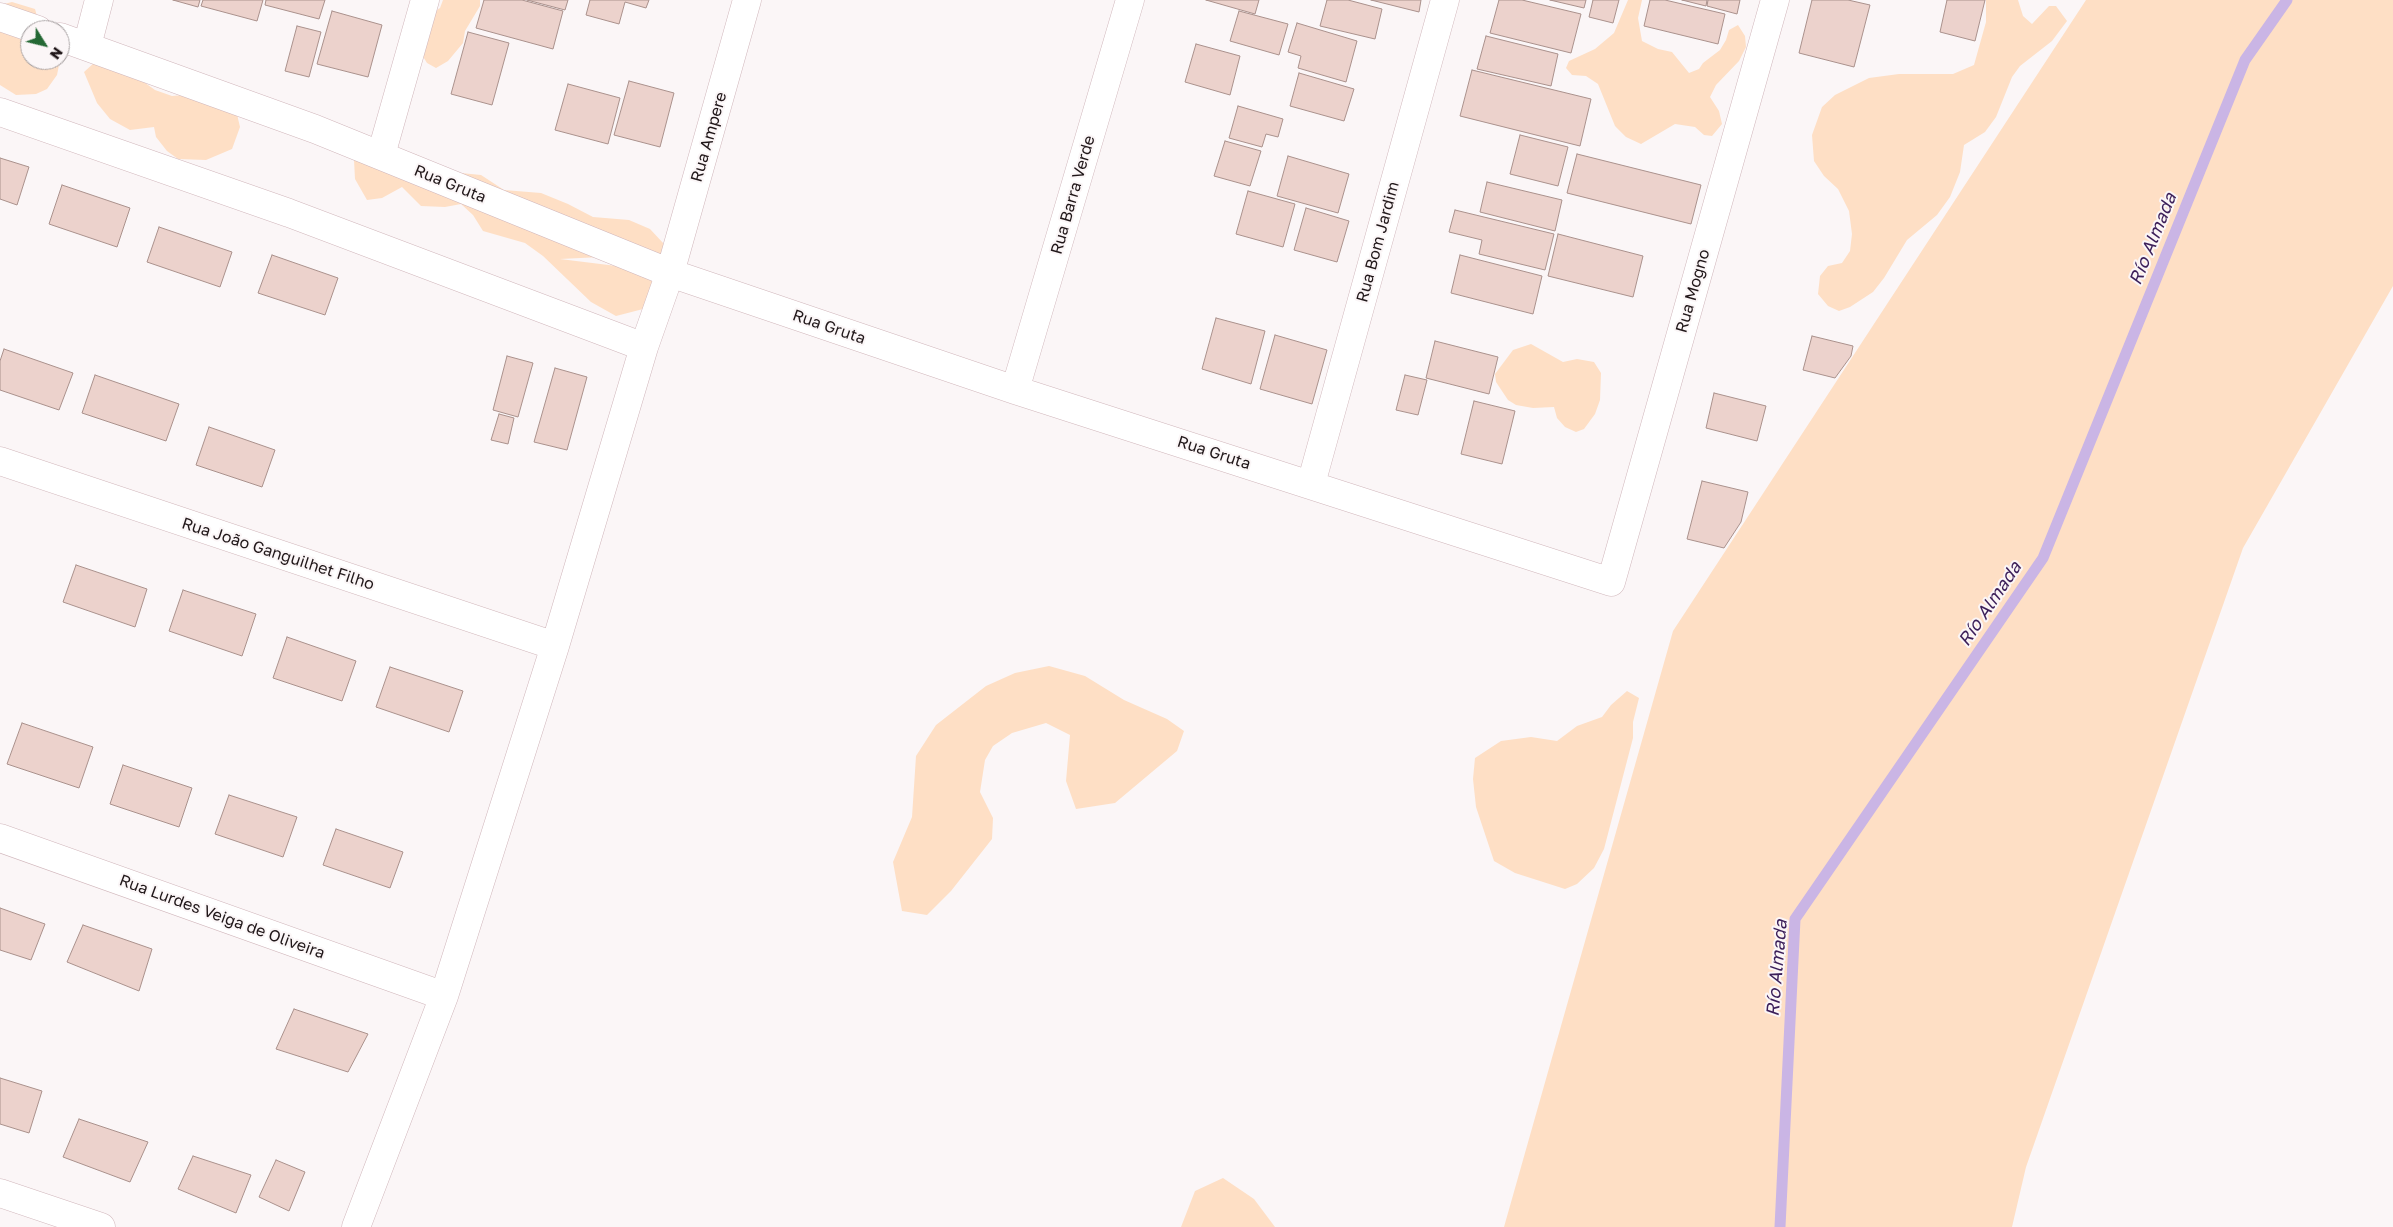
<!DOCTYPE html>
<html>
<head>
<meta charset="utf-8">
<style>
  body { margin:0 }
  #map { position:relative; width:2393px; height:1227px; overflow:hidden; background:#fbf6f7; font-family:"Golos Text",sans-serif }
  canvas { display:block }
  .north { position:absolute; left:20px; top:20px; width:50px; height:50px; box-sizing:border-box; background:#fbf6f7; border:1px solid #a39d9e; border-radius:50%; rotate:126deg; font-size:14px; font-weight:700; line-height:20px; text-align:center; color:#201719 }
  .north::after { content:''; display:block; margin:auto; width:18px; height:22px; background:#246834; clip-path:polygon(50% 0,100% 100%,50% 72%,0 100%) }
</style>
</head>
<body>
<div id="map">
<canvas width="2393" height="1227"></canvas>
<div class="north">N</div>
</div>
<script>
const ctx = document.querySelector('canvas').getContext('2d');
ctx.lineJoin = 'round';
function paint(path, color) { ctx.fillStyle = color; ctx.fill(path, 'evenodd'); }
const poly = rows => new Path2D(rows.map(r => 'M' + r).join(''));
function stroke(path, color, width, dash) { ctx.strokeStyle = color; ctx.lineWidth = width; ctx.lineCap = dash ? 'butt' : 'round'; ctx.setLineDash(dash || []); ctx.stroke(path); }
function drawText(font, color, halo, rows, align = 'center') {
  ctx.font = font + ' "Golos Text",sans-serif'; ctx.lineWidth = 4; ctx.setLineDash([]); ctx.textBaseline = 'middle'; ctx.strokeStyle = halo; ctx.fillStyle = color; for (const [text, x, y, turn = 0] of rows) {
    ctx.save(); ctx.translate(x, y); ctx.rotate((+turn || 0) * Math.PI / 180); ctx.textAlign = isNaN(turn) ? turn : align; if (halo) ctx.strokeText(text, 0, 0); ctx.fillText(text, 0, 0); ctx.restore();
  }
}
const green = poly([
  [443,0,480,0,480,6,465,31,463,43,448,61,436,68,427,63,419,50,425,18,440,8],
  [1628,0,1642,0,1638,18,1642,41,1658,49,1672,52,1689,73,1699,69,1703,63,1720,50,1726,40,1729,30,1738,25,1745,36,1746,47,1739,61,1716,85,1710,97,1719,111,1722,124,1712,136,1704,135,1695,127,1675,124,1641,144,1626,137,1615,126,1598,84,1586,76,1572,75,1566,68,1569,61,1595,49,1614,33],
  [1986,0,2018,0,2023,16,2032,24,2049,6,2056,6,2067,21,2052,41,2020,66,2012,77,1996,117,1985,132,1964,145,1960,172,1950,197,1937,215,1907,240,1884,278,1873,292,1850,307,1839,311,1828,306,1818,294,1820,276,1828,266,1842,263,1850,251,1852,234,1849,211,1838,189,1824,176,1814,161,1812,135,1822,107,1835,95,1869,78,1899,74,1953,74,1974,65,1986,22],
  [2086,0,2393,0,2393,286,2243,548,2026,1167,2012,1227,1504,1227,1673,631],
  [12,2,35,9,39,23,30,30,30,60,60,60,57,75,47,89,36,94,16,95,0,85,0,5],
  [95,62,141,80,155,90,172,96,184,95,236,110,240,127,232,149,206,160,178,159,167,151,156,137,154,127,130,130,110,119,97,103,84,72],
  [395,153,415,154,451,172,481,175,504,190,541,193,568,204,593,217,629,220,650,229,664,244,663,254,560,259,665,272,647,308,616,316,591,302,543,256,525,243,483,231,473,215,461,204,445,207,421,206,402,187,382,198,367,200,355,179,354,160],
  [1531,344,1563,362,1577,359,1594,362,1601,373,1600,400,1595,414,1584,429,1576,432,1565,427,1557,418,1554,407,1533,408,1516,405,1508,400,1496,382,1495,374,1513,350],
  [1049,666,1085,676,1124,700,1167,719,1184,731,1177,751,1115,803,1076,809,1066,781,1070,735,1046,723,1012,733,993,746,985,760,980,792,993,818,992,839,951,891,927,915,902,911,893,862,912,817,916,756,936,725,986,686,1015,673],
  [1627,691,1639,698,1633,722,1633,738,1604,849,1594,868,1577,884,1565,889,1515,873,1494,861,1476,807,1473,779,1475,758,1501,741,1531,737,1557,741,1577,726,1602,717,1611,705],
  [1223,1178,1254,1199,1275,1227,1181,1227,1195,1191]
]);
const stream = poly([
  [1780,1227,1795,919,2043,558,2245,60,2287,0]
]);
const building = poly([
  [173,0,200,0,198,7,173,0],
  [203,0,263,0,257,21,201,6,203,0],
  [266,0,325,0,319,19,265,5,266,0],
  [484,0,522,0,563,11,553,49,476,28,484,0],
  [527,0,568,0,565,10,527,0],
  [590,0,649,0,646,8,625,2,619,24,586,15,590,0],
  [1206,0,1259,0,1255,14,1206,0],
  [1327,0,1348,0,1382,9,1375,39,1320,26,1327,0],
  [1371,0,1421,0,1419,12,1371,0],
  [1499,0,1522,0,1581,14,1571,53,1490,33,1499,0],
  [1550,0,1586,0,1584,8,1550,0],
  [1593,0,1619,0,1613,23,1589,17,1593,0],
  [1650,0,1665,0,1725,14,1718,44,1644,26,1650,0],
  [1682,0,1707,0,1706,6,1682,0],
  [1708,0,1740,0,1737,14,1707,6,1708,0],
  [1812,0,1848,0,1870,5,1854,67,1799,53,1812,0],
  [1947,0,1985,0,1975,41,1940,32,1947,0],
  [332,11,382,25,368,77,317,64,332,11],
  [1239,11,1288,24,1279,55,1230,41,1239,11],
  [1297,23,1357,41,1346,82,1298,68,1301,56,1288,52,1297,23],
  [297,26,321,32,309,77,285,71,297,26],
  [468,32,509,43,492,105,451,94,468,32],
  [1486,36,1558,54,1551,86,1477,69,1486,36],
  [1196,44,1240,56,1230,95,1185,82,1196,44],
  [1472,70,1591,99,1580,146,1460,116,1472,70],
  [1299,73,1354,89,1344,121,1290,106,1299,73],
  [629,81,674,93,660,147,614,135,629,81],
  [568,84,620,98,608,144,555,130,568,84],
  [1238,106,1283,119,1278,137,1266,134,1262,147,1229,138,1238,106],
  [1520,135,1568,147,1558,186,1510,174,1520,135],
  [1225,141,1261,151,1250,186,1214,176,1225,141],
  [1577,154,1701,185,1691,224,1567,193,1577,154],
  [1288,156,1349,174,1338,213,1277,196,1288,156],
  [0,158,29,167,17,205,0,199,0,158],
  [1487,182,1562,200,1555,231,1480,212,1487,182],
  [62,185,130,208,117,247,49,224,62,185],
  [1248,191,1295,204,1283,247,1236,234,1248,191],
  [1306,208,1349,221,1337,262,1294,250,1306,208],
  [1455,210,1554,234,1545,270,1479,254,1482,240,1449,232,1455,210],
  [159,227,232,252,220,287,147,262,159,227],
  [1558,234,1643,256,1633,297,1548,276,1558,234],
  [272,255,338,278,325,315,258,293,272,255],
  [1460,255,1542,276,1533,314,1451,293,1460,255],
  [1216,318,1265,331,1251,384,1202,369,1216,318],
  [1275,335,1327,350,1312,404,1260,389,1275,335],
  [1812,336,1853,346,1851,356,1835,378,1803,370,1812,336],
  [1435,341,1498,357,1489,394,1426,378,1435,341],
  [4,349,73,373,59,410,0,390,0,361,4,349],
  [507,356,533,363,518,417,493,410,507,356],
  [555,368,587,377,567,450,534,442,555,368],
  [95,375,179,404,166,441,82,413,95,375],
  [1405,375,1427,380,1418,415,1396,410,1405,375],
  [1714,393,1766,406,1757,441,1706,428,1714,393],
  [1474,401,1515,411,1502,464,1461,454,1474,401],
  [499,414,514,418,508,444,491,440,499,414],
  [209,427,275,450,262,487,196,465,209,427],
  [1702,481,1748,492,1741,522,1724,548,1687,539,1702,481],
  [76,565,147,589,135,627,63,602,76,565],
  [183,590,256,614,242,656,169,631,183,590],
  [287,637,356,661,342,701,273,678,287,637],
  [390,667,463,691,449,732,376,707,390,667],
  [22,723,93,747,79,788,7,764,22,723],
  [123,765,192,788,179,827,110,804,123,765],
  [229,795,297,817,283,857,215,834,229,795],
  [336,829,403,852,390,888,323,865,336,829],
  [0,908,45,924,31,960,0,950,0,908],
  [83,925,152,949,139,991,67,962,83,925],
  [294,1009,368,1034,348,1072,276,1049,294,1009],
  [0,1078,42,1091,29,1133,0,1124,0,1078],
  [79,1119,148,1142,130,1182,63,1157,79,1119],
  [193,1156,251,1175,236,1213,178,1189,193,1156],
  [276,1160,305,1172,289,1211,259,1197,276,1160]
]);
const minor = poly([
  [0,17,38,30],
  [60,37,315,129,670,273,1015,390,1611,582,1775,0],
  [87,46,99,0],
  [0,112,289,213,644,347],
  [381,155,425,0],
  [1015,390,1130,0],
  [0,461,555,646],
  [1311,484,1445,0],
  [0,838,444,996],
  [0,1193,101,1227],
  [356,1227,444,996,555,646,644,347,670,273,747,0]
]);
const streetNames = [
  ["Rua Ampere",709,137,-74],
  ["Rua Gruta",450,184,22],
  ["Rua Barra Verde",1073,195,-74],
  ["Rua Bom Jardim",1378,242,-75],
  ["Rua Mogno",1693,291,-74],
  ["Rua Gruta",829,327,19],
  ["Rua Gruta",1214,453,18],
  ["Rua João Ganguilhet Filho",278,554,18],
  ["Rua Lurdes Veiga de Oliveira",222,917,20]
];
const waterNames = [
  ["Río Almada",2153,239,-68],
  ["Río Almada",1990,604,-56],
  ["Río Almada",1777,968,-85]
];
paint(green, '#fedfc5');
stroke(stream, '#cab5e5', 11);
paint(building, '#ecd2cc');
stroke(building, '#aa918c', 1);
stroke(minor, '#d1b7bc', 29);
stroke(minor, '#fff', 28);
drawText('16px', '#201719', '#fbf6f7', streetNames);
drawText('italic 18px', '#3c1f59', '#fbf6f7', waterNames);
</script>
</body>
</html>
